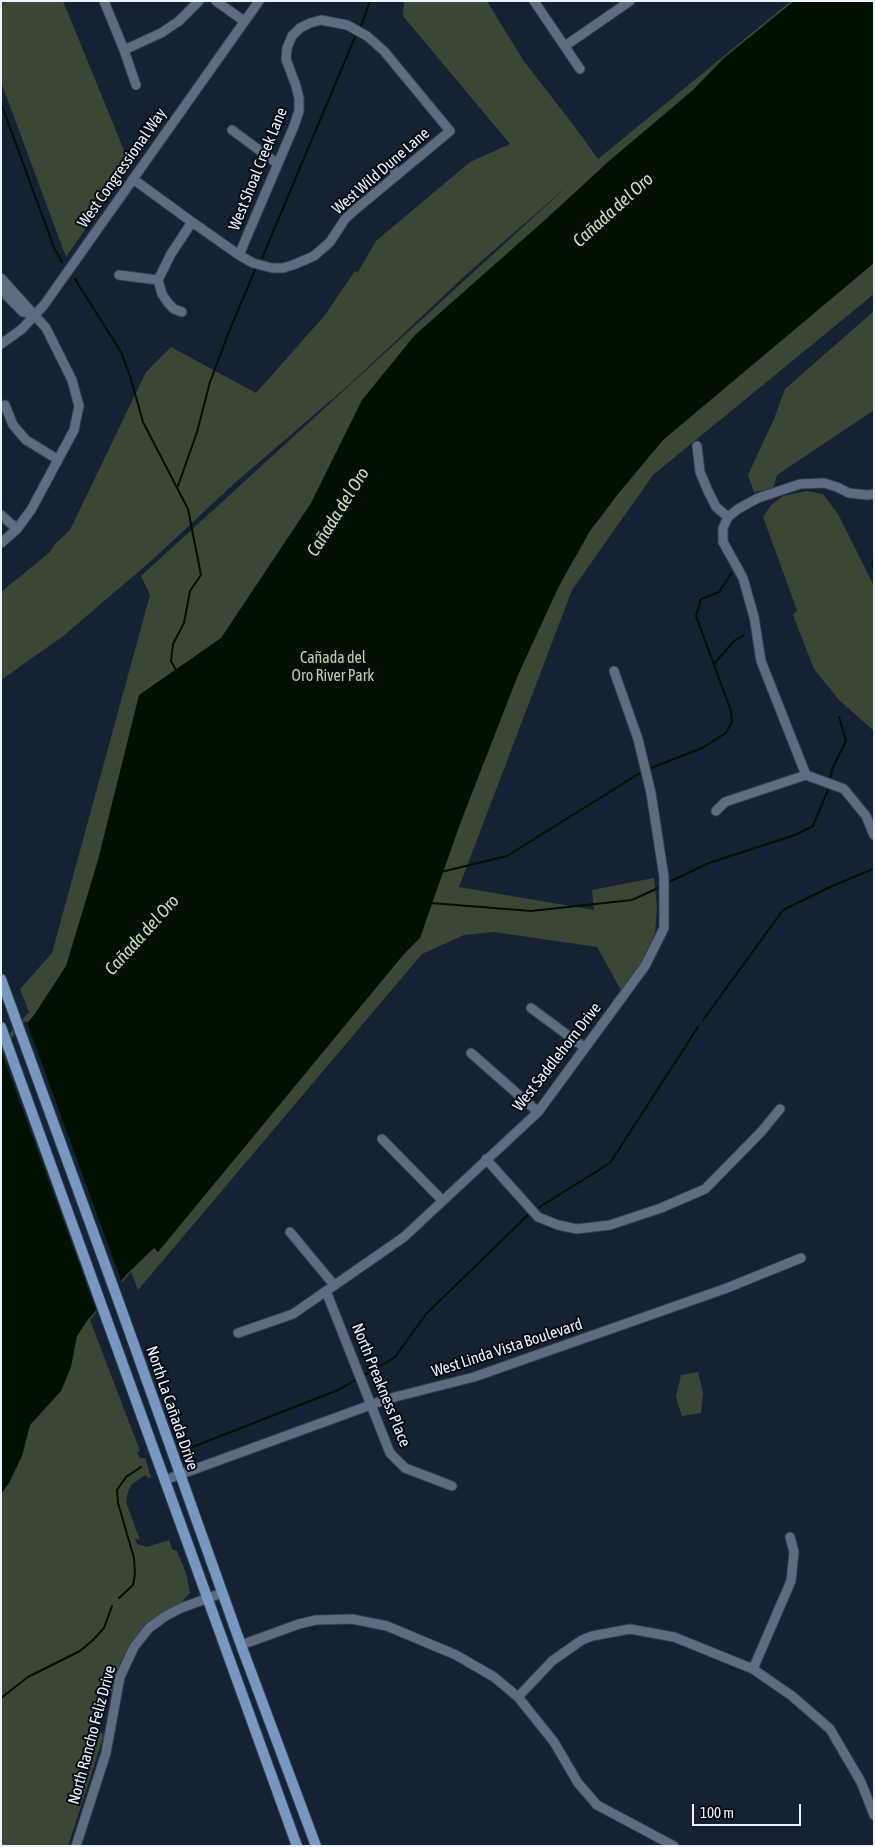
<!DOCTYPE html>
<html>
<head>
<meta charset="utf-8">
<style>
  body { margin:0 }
  #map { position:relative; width:875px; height:1847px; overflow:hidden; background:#152233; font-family:"Asap Condensed",sans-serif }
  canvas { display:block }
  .frame { position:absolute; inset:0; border:2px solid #eaf3fe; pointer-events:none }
  .scale { position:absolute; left:692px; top:1804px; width:109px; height:22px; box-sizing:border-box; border:2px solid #eaf3fe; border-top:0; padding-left:6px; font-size:15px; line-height:18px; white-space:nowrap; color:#eaf3fe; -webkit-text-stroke:4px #060b13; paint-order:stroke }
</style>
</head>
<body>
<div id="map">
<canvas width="875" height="1847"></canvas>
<div class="frame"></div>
<div class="scale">100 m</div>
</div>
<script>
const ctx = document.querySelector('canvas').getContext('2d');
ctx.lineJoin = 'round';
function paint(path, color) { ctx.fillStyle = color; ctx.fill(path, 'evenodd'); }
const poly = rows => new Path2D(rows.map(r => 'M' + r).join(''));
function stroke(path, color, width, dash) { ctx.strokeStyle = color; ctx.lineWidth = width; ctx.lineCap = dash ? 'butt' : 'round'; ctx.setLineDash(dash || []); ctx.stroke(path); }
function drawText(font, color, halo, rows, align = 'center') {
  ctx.font = font + ' "Asap Condensed",sans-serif'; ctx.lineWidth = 4; ctx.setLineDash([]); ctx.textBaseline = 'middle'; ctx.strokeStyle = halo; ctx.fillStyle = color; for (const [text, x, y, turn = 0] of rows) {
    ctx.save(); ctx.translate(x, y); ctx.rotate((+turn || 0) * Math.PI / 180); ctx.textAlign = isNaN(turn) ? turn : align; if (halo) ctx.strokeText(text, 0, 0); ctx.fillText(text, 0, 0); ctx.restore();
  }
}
const green = poly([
  [1,1,63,1,130,165,66,257,1,82],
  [404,1,487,1,523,60,575,127,598,159,791,1,874,1,874,294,653,475,572,590,459,887,594,910,592,890,654,878,657,906,655,933,639,968,622,992,597,947,494,932,464,935,422,954,138,1290,131,1272,90,1320,140,1451,137,1452,140,1458,145,1458,151,1477,149,1478,145,1475,131,1485,127,1495,126,1502,140,1540,135,1538,137,1544,147,1547,169,1540,172,1549,177,1551,186,1573,190,1593,181,1603,156,1617,142,1630,127,1650,120,1664,112,1692,108,1689,97,1729,104,1735,68,1846,1,1846,1,1043,29,1012,20,989,52,953,150,595,141,576,571,183,470,271,350,384,237,481,151,561,62,637,1,680,1,592,50,552,56,543,70,530,146,372,171,347,256,393,325,315,355,271,358,272,376,241,470,162,510,144,403,16],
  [874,311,874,410,777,475,773,489,754,492,748,475,774,419,785,389],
  [807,491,823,494,838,514,874,586,874,731,839,700,814,669,793,615,797,610,763,517,771,505,783,496],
  [698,1372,703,1393,701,1413,682,1416,676,1397,681,1375]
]);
const water = poly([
  [794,1,874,1,874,263,663,440,618,494,590,531,559,586,518,675,460,824,420,938,404,954,158,1252,154,1248,127,1274,86,1322,77,1336,71,1367,61,1391,30,1425,22,1456,9,1483,1,1494,1,1053,34,1015,66,966,98,860,139,695,221,638,311,503,362,400,415,335,546,219,609,161,693,90,724,58]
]);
const pier = poly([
  [26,1020,122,1283,97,1313,1,1051]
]);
const stream = poly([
  [361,26,370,1],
  [1,103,54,248,62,262],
  [262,258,355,37],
  [75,279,121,352,131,379,143,422,188,509,201,575,190,591,184,623,173,644,171,661,177,672],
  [178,486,197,432,210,382,228,334,255,270],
  [874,559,872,564,874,568],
  [714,664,734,641,744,635],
  [651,768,702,748,726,733,732,722,731,711,696,616,701,599,719,592,731,574],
  [830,780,832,769,846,741,839,717],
  [441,872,507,856,640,773],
  [669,882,709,863,795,835,813,826,829,787],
  [431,903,531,911,632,900,658,888],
  [703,1020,783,910,830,887,873,869],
  [538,1208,610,1163,698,1027],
  [363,1376,395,1357,426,1314,528,1215],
  [190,1448,338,1390,357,1379],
  [119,1598,133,1585,135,1574,134,1558,118,1503,117,1490,126,1477,141,1467],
  [1,1698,28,1677,80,1651,93,1640,104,1628,112,1606]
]);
const minor = poly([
  [104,1,124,50,136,85],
  [216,1,244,21],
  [534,1,580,69],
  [565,46,630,1],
  [124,50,161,33,179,21,199,1],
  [232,130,278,164],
  [391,165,397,174],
  [133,179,192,222,239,255,253,263,272,268,283,268,293,265,314,256,330,242,345,219,356,209,450,131,384,51,367,36,347,25,321,20,310,23,300,28,292,36,287,48,286,59,296,86,299,98,299,111,294,126,239,255],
  [119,275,158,280],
  [1,278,46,328,72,380,79,406,74,430,31,510,17,529,1,543],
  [1,282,7,296,23,312,35,315],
  [182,312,174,309,168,303,162,294,158,280,171,254,192,222],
  [1,344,22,329,44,305,259,1],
  [1,407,5,405,13,425,26,440,57,459],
  [697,446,700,472,708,491,716,507,728,517],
  [874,494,867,495,849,493,837,487,824,483,800,484,758,498,738,509,728,517,723,528,723,542,743,578,754,617,761,661,806,775,844,789,866,816,874,835],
  [1,515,17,529],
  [716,811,725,802,806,775],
  [531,1008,585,1048],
  [471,1053,538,1112],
  [382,1139,442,1200],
  [486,1159,538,1217,558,1225,577,1229,610,1225,661,1208,705,1189,761,1132,780,1109],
  [290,1232,334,1285],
  [326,1291,390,1453,405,1468,452,1486],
  [238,1333,293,1314,404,1237,538,1112,645,966,664,928,664,877,651,793,638,739,614,671],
  [165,1480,387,1399,474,1377,727,1288,801,1258],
  [241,1645,299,1624,316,1620,352,1619,387,1626,456,1655,494,1677,518,1697,554,1742,578,1783,597,1805,674,1846],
  [753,1669,791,1581,794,1552,790,1537],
  [518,1697,552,1661,582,1640,592,1636,630,1629,674,1637,753,1669,792,1696,830,1729,861,1782,874,1815],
  [76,1846,106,1753,120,1677,134,1647,149,1628,164,1617,181,1608,222,1593]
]);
const major = poly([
  [1,979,122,1311,241,1645,316,1846],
  [1,1027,297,1846]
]);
const streetNames = [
  ["West Congressional Way",122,168,-55],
  ["West Shoal Creek Lane",258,169,-68],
  ["West Wild Dune Lane",381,171,-41],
  ["West Saddlehorn Drive",557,1057,-52],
  ["West Linda Vista Boulevard",507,1348,-18],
  ["North Preakness Place",381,1385,68],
  ["North La Cañada Drive",172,1408,71],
  ["North Rancho Feliz Drive",92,1735,-75]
];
const parkNames = [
  ["Cañada del",333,658],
  ["Oro River Park",333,676]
];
const waterNames = [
  ["Cañada del Oro",613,210,-42],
  ["Cañada del Oro",338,512,-58],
  ["Cañada del Oro",142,935,-48]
];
paint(green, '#3b4735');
paint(water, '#021000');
paint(pier, '#152233');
stroke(stream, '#021000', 2);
stroke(minor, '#353e4c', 11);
stroke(major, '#353e4c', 12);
stroke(minor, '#5d6c80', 9);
stroke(major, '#7898c1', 10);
drawText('16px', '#eaf3fe', '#060b13', streetNames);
drawText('16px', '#b3d8a0', '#060b13', parkNames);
drawText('italic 18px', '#c2e8af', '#060b13', waterNames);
</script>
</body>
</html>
